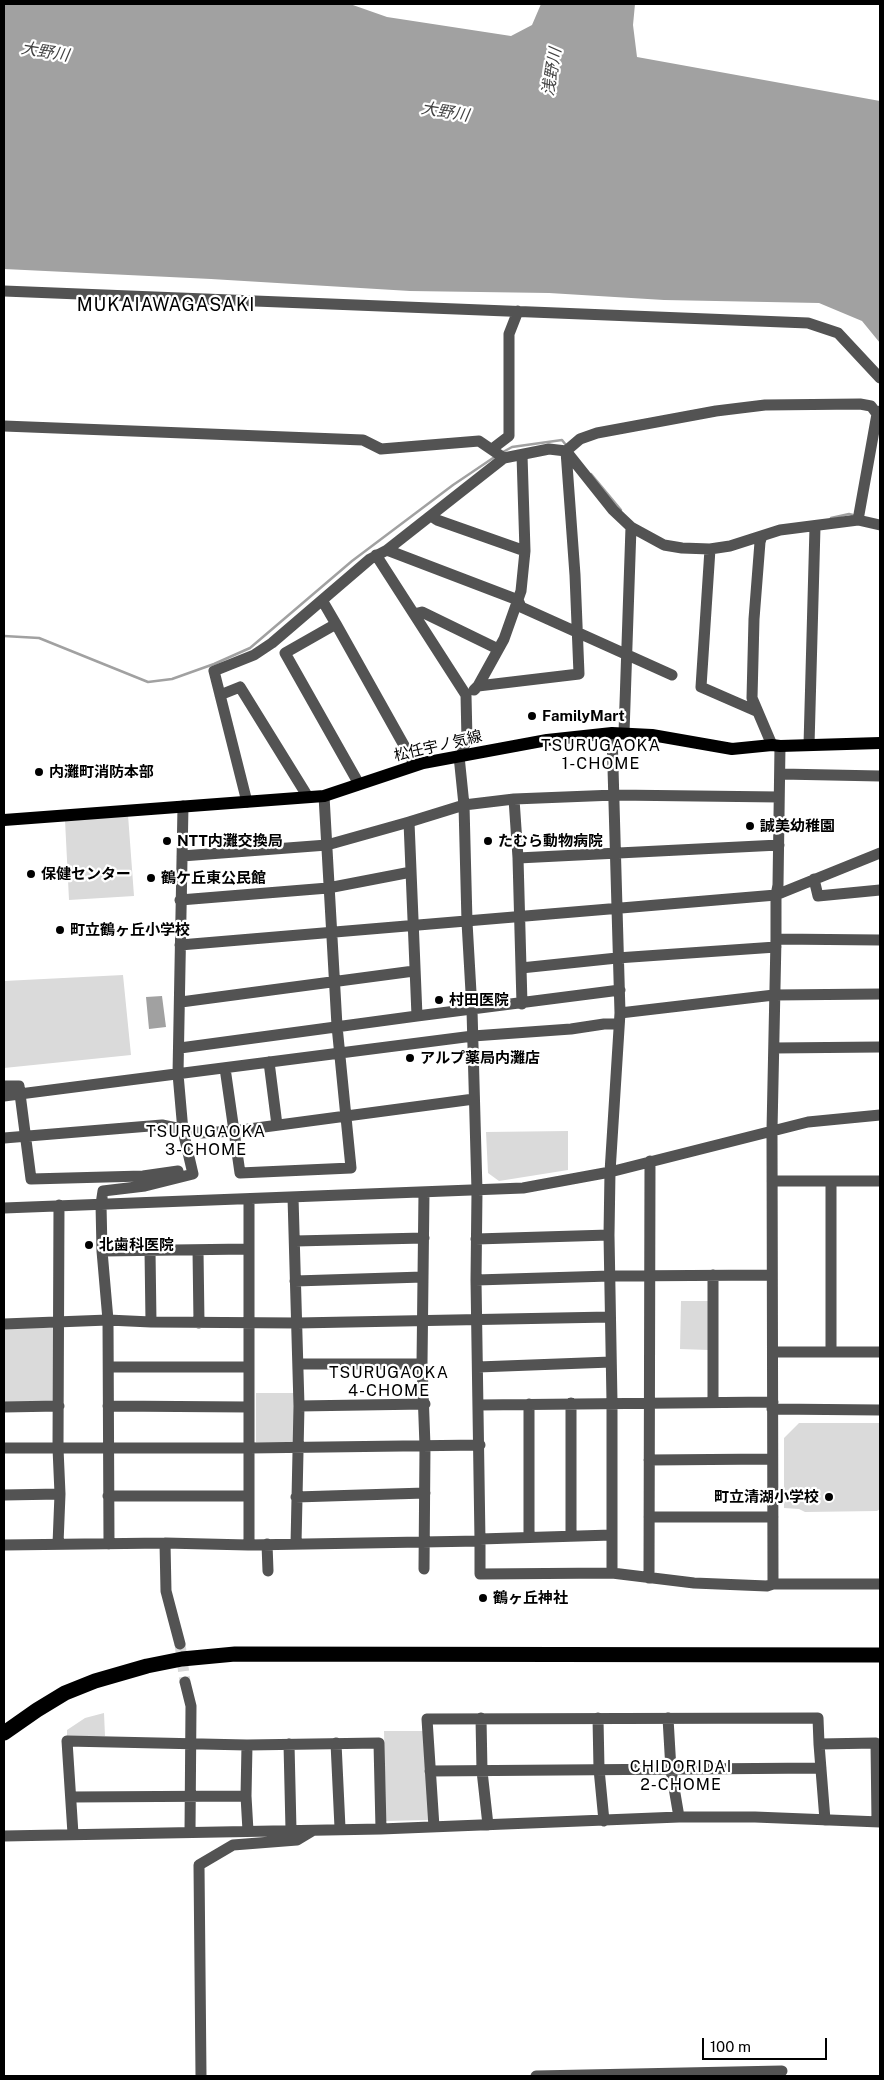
<!DOCTYPE html>
<html>
<head>
<meta charset="utf-8">
<style>
  body { margin:0 }
  #map { position:relative; width:884px; height:2080px; overflow:hidden; background:#fff; font-family:"Public Sans",sans-serif }
  canvas { display:block }
  .frame { position:absolute; inset:0; border:5px solid #000; pointer-events:none }
  .scale { position:absolute; left:702px; top:2038px; width:125px; height:22px; box-sizing:border-box; border:2px solid #000; border-top:0; padding-left:6px; font-size:15px; line-height:18px; white-space:nowrap; color:#000; -webkit-text-stroke:4px #fff; paint-order:stroke }
</style>
</head>
<body>
<div id="map">
<canvas width="884" height="2080"></canvas>
<div class="frame"></div>
<div class="scale">100 m</div>
</div>
<script>
const ctx = document.querySelector('canvas').getContext('2d');
ctx.lineJoin = 'round';
function paint(path, color) { ctx.fillStyle = color; ctx.fill(path, 'evenodd'); }
const poly = rows => new Path2D(rows.map(r => 'M' + r).join(''));
function stroke(path, color, width, dash) { ctx.strokeStyle = color; ctx.lineWidth = width; ctx.lineCap = dash ? 'butt' : 'round'; ctx.setLineDash(dash || []); ctx.stroke(path); }
function drawText(font, color, halo, rows, align = 'center') {
  ctx.font = font + ' "Public Sans","Noto Sans JP",sans-serif'; ctx.lineWidth = 4.5; ctx.setLineDash([]); ctx.textBaseline = 'middle'; ctx.strokeStyle = halo; ctx.fillStyle = color; for (const [text, x, y, turn = 0] of rows) {
    ctx.save(); ctx.translate(x, y); ctx.rotate((+turn || 0) * Math.PI / 180); ctx.textAlign = isNaN(turn) ? turn : align; if (halo) ctx.strokeText(text, 0, 0); ctx.fillText(text, 0, 0); ctx.restore();
  }
}
const green = poly([
  [128,815,134,896,69,900,65,820],
  [123,975,131,1055,4,1068,4,981],
  [568,1131,568,1170,499,1181,488,1173,486,1132],
  [681,1301,710,1301,709,1350,680,1349],
  [4,1328,53,1328,54,1402,4,1403],
  [256,1393,295,1393,295,1442,256,1442],
  [799,1423,880,1423,880,1509,877,1511,805,1512,799,1509,784,1508,784,1438],
  [104,1713,105,1736,67,1737,67,1730,85,1718],
  [384,1731,425,1731,429,1820,386,1821]
]);
const water = poly([
  [4,4,350,4,387,17,511,36,532,25,541,4,635,4,633,25,637,57,880,101,880,343,862,321,819,303,664,300,549,293,410,291,211,279,4,269],
  [162,996,166,1027,149,1029,146,997]
]);
const stream = poly([
  [503,452,512,447,562,440,566,445],
  [591,474,621,510],
  [831,518,849,514,853,515],
  [4,636,39,638,148,682,172,679,214,664,250,648,352,561,453,485,496,456]
]);
const minorTunnel = poly([
  [180,1644,185,1682]
]);
const minor = poly([
  [4,291,808,323,838,333,880,378],
  [4,426,363,440,381,449,479,441,504,458],
  [492,449,509,436,509,334,518,311],
  [431,516,437,520,525,551],
  [858,520,877,414,880,411],
  [762,536,760,542,754,619,752,698,772,745],
  [710,549,701,687,756,711],
  [387,550,518,600,521,607,672,675],
  [376,555,466,695,467,740,459,756,464,805,467,922,472,1010,477,1191,476,1280,480,1541],
  [322,600,336,624],
  [414,614,422,612,498,649],
  [478,686,579,674,575,575,566,451,580,439,597,433,716,411,765,405,860,404,871,406,877,414],
  [474,690,478,686,504,639,521,591,525,551,522,455],
  [220,695,240,687,308,797],
  [624,733,631,527],
  [809,745,815,527],
  [781,774,880,776],
  [359,784,285,653,336,624,415,765],
  [514,799,518,858,779,845],
  [247,802,214,671,254,655,272,643,370,559,387,550,504,458,549,449,566,451,613,510,631,527,664,545,682,548,710,549,730,546,780,530,858,520,880,525],
  [182,856,327,845,409,822],
  [518,858,521,968,617,958,776,947],
  [814,879,818,896,880,890],
  [180,900,328,888,411,872],
  [776,939,880,940],
  [180,945,776,895,880,853],
  [521,968,522,1004],
  [181,1002,414,971],
  [620,1013,774,995,880,994],
  [417,1016,620,990],
  [180,1048,417,1016,409,822,464,805,514,799,615,795,779,797],
  [774,1048,880,1047],
  [269,1062,277,1125],
  [225,1068,240,1173,351,1168,337,1026,324,796],
  [4,1086,19,1086,31,1179,143,1176,178,1171],
  [4,1096,473,1036,571,1029,604,1024,619,1024],
  [4,1138,162,1125,201,1133,234,1131,474,1099],
  [772,1181,880,1181],
  [831,1181,831,1352],
  [424,1192,422,1364,425,1446,424,1569],
  [293,1197,299,1406,296,1544],
  [249,1200,249,1545],
  [4,1208,523,1188,610,1172,808,1122,880,1115],
  [476,1239,609,1235],
  [295,1241,424,1238],
  [150,1250,151,1322],
  [198,1250,199,1323],
  [102,1251,247,1249],
  [713,1275,713,1402],
  [476,1280,610,1276,772,1275],
  [295,1281,423,1277],
  [4,1324,108,1320,151,1322,297,1323,610,1317],
  [773,1352,880,1352],
  [299,1364,422,1364],
  [109,1367,248,1367],
  [478,1367,611,1362],
  [571,1403,571,1535],
  [529,1404,529,1537],
  [479,1405,773,1402],
  [108,1406,248,1407],
  [299,1406,425,1404],
  [4,1407,59,1406],
  [772,1409,880,1410],
  [4,1448,249,1448,480,1445],
  [649,1460,772,1459],
  [4,1495,60,1494],
  [108,1496,249,1496],
  [296,1497,425,1493],
  [649,1517,773,1517],
  [480,1539,612,1535],
  [165,1543,166,1591,180,1644],
  [58,1544,60,1494,58,1448,59,1205],
  [109,1544,108,1320,102,1251,101,1204,103,1191,145,1186,193,1174,183,1131,178,1074,183,806],
  [267,1544,268,1571],
  [4,1545,165,1543,248,1545,480,1541,480,1574,612,1573,694,1583,767,1586,773,1584,880,1584],
  [612,1573,612,1402,609,1235,610,1172,620,1013,612,733],
  [649,1578,650,1161],
  [773,1584,772,1130,776,939,776,895,778,885,780,746],
  [185,1682,191,1706,190,1831],
  [481,1718,482,1771,488,1825],
  [598,1718,599,1769,604,1821],
  [668,1718,671,1770,679,1817],
  [336,1743,340,1828],
  [289,1744,291,1830],
  [819,1744,825,1820],
  [247,1745,246,1796,248,1831],
  [430,1771,821,1768],
  [71,1797,246,1796],
  [434,1827,427,1719,818,1718,819,1744,876,1743,877,1822],
  [73,1834,67,1741,247,1745,379,1743,381,1829],
  [4,1836,381,1829,679,1817,755,1817,880,1822],
  [201,2076,199,1865,233,1845,297,1840,312,1831],
  [536,2076,782,2071]
]);
const major = poly([
  [4,820,324,796,423,763,547,740,612,733,652,735,732,749,772,745,780,746,880,743]
]);
const highway = poly([
  [4,1733,37,1710,65,1693,95,1681,147,1666,182,1659,235,1654,880,1655]
]);
const markers = [
  [532,716,5,"#000"],
  [39,772,5,"#000"],
  [750,826,5,"#000"],
  [167,841,5,"#000"],
  [488,841,5,"#000"],
  [31,874,5,"#000"],
  [151,878,5,"#000"],
  [60,930,5,"#000"],
  [439,1000,5,"#000"],
  [410,1058,5,"#000"],
  [89,1245,5,"#000"],
  [829,1497,5,"#000"],
  [483,1598,5,"#000"]
];
const poiNames = [
  ["FamilyMart",542,716],
  ["内灘町消防本部",49,772],
  ["誠美幼稚園",760,826],
  ["NTT内灘交換局",177,841],
  ["たむら動物病院",498,841],
  ["保健センター",41,874],
  ["鶴ケ丘東公民館",161,878],
  ["町立鶴ヶ丘小学校",70,930],
  ["村田医院",449,1000],
  ["アルプ薬局内灘店",420,1058],
  ["北歯科医院",99,1245],
  ["町立清湖小学校",819,1497,"right"],
  ["鶴ヶ丘神社",493,1598]
];
const streetNames = [
  ["松任宇ノ気線",438,746,-13]
];
const waterNames = [
  ["大野川",45,52,9],
  ["浅野川",552,72,-81],
  ["大野川",445,112,9]
];
const neighbourhoodNames = [
  ["TSURUGAOKA",601,746],
  ["1-CHOME",601,764],
  ["TSURUGAOKA",206,1132],
  ["3-CHOME",206,1150],
  ["TSURUGAOKA",389,1373],
  ["4-CHOME",389,1391],
  ["CHIDORIDAI",681,1767],
  ["2-CHOME",681,1785]
];
const quarterNames = [
  ["MUKAIAWAGASAKI",166,305]
];
paint(green, '#dadada');
paint(water, '#a1a1a1');
stroke(stream, '#a1a1a1', 2.5);
stroke(minorTunnel, '#d9d9d9', 11, [11, 5.5]);
stroke(minor, '#535353', 11);
stroke(major, '#000', 12);
stroke(highway, '#000', 15);
for (const [x, y, r, color] of markers) { const dot = new Path2D(); dot.arc(x, y, r, 0, 2 * Math.PI); ctx.fillStyle = color; ctx.fill(dot); stroke(dot, '#fff', 2); }
drawText('bold 15px', '#000', '#fff', poiNames, 'left');
drawText('15px', '#000', '#fff', streetNames);
drawText('italic 16px', '#424242', '#fff', waterNames);
ctx.letterSpacing = '1px';
drawText('16px', '#000', '#fff', neighbourhoodNames);
ctx.letterSpacing = '0px';
ctx.letterSpacing = '1px';
drawText('18px', '#000', '#fff', quarterNames);
ctx.letterSpacing = '0px';
</script>
</body>
</html>
